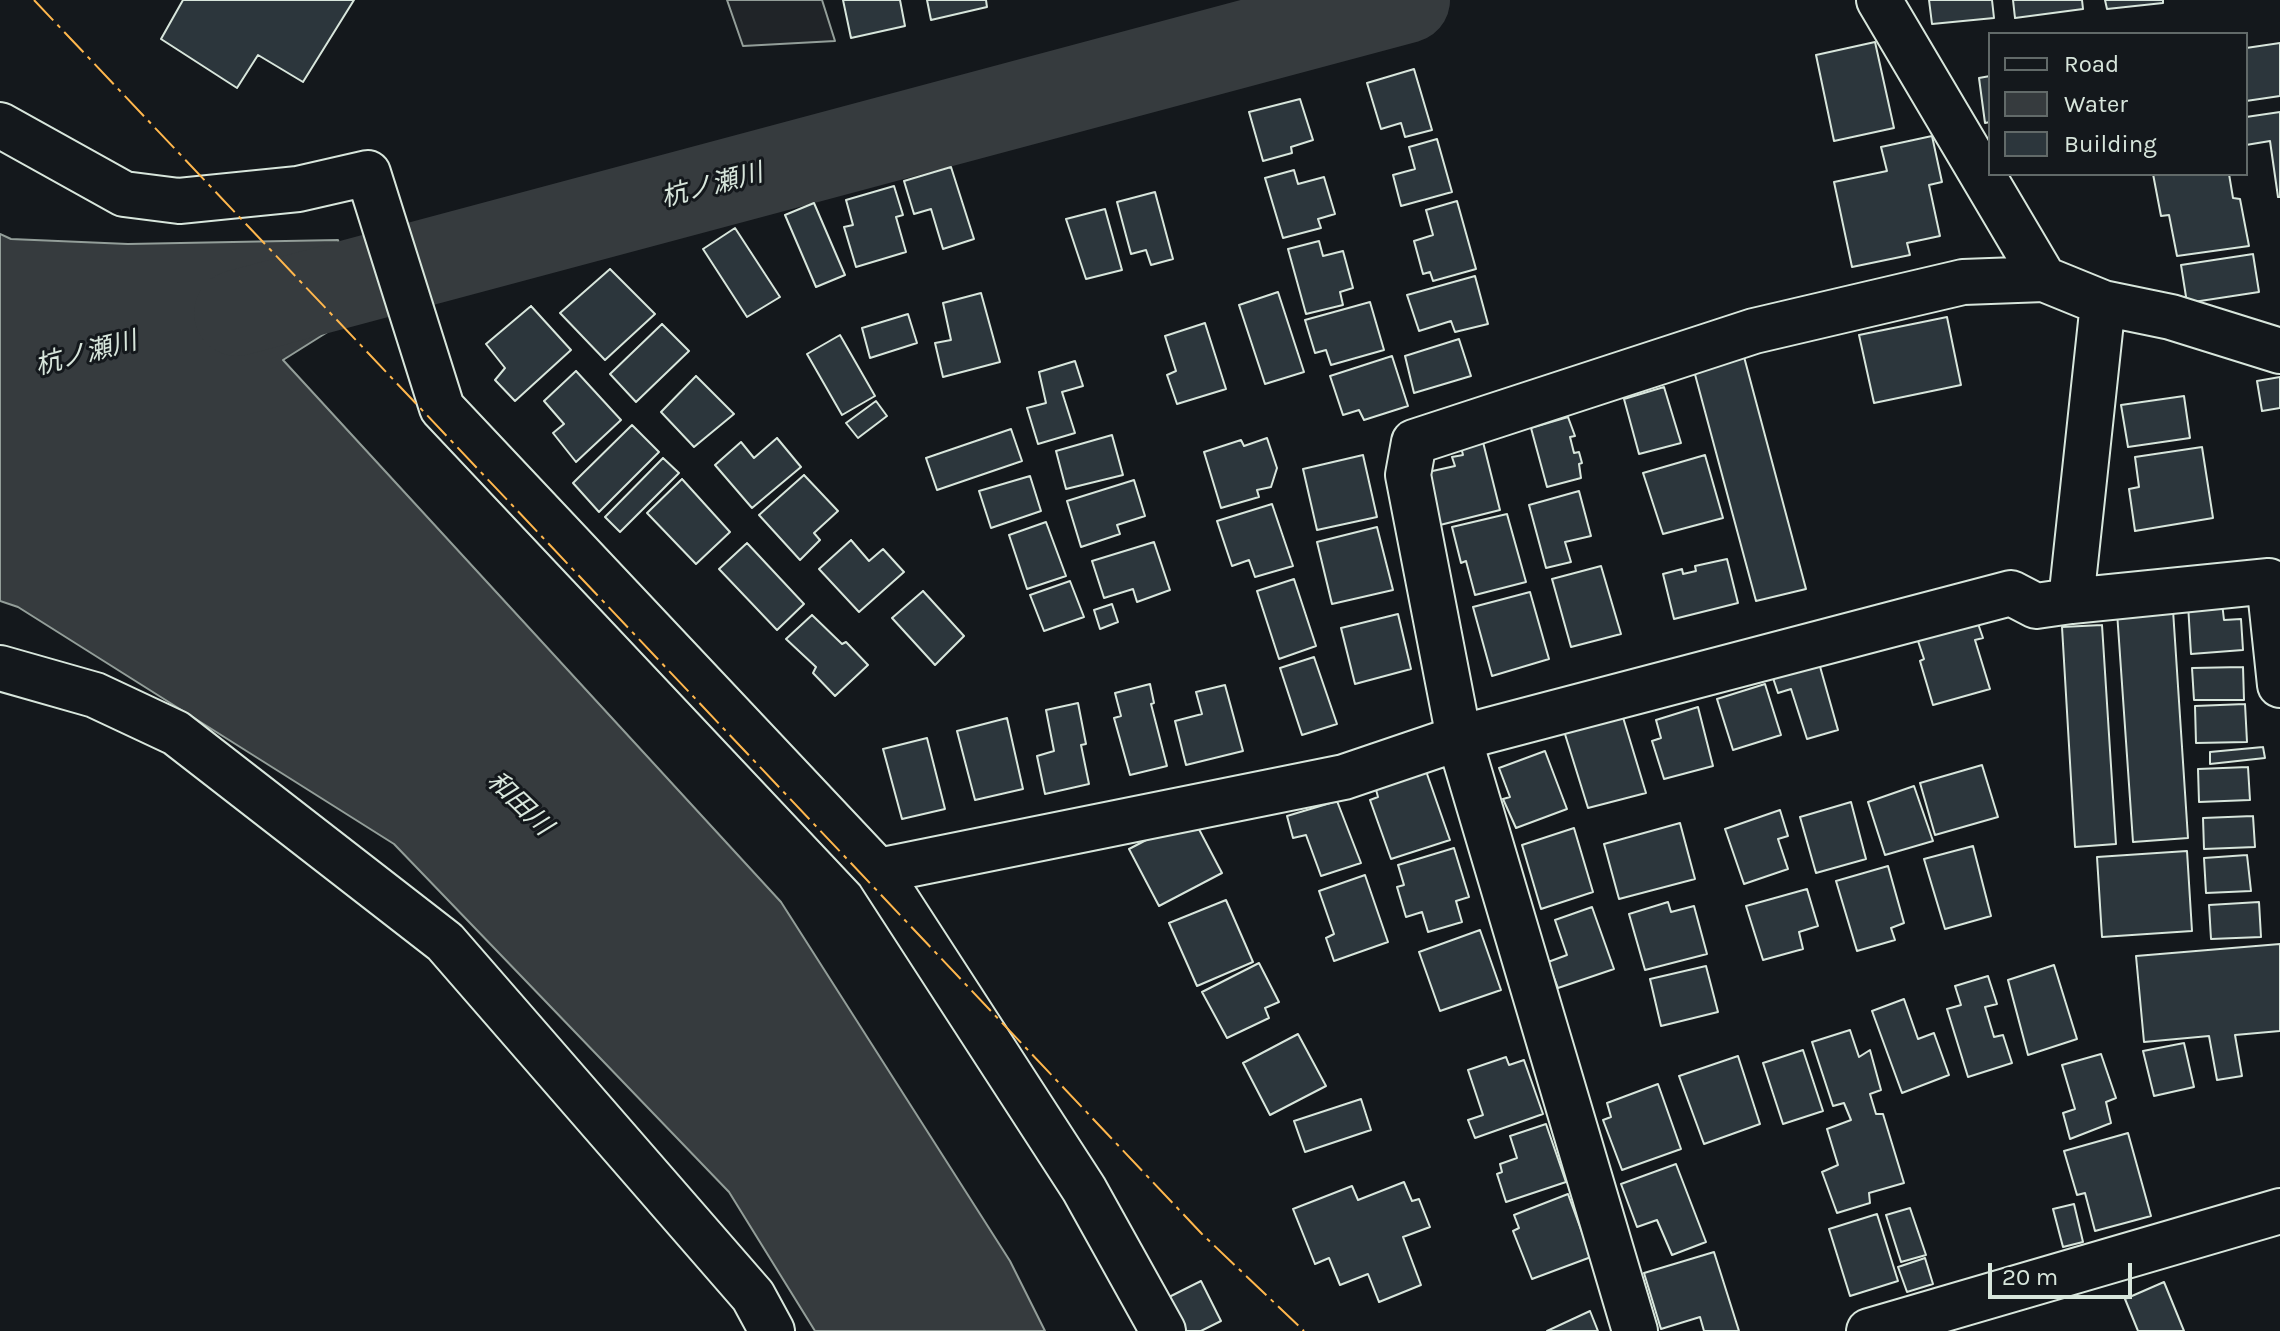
<!DOCTYPE html>
<html>
<head>
<meta charset="utf-8">
<style>
  body { margin:0 }
  #map { position:relative; width:2280px; height:1331px; overflow:hidden; background:#14181c; font-family:Karla,sans-serif }
  canvas { display:block }
  .legend { position:absolute; left:1988px; top:32px; width:260px; height:144px; box-sizing:border-box; background:#14181c; border:2px solid #626a69; margin:0; padding:10px 14px; list-style:none; font-size:24px; color:#d8e6dc }
  .legend li { display:flex; align-items:center; gap:16px; height:40px }
  .legend b { width:40px; border:2px solid #626a69 }
  .scale { position:absolute; left:1988px; top:1263px; width:144px; height:36px; box-sizing:border-box; border:4px solid #d8e6dc; border-top:0; padding-left:10px; font-size:24px; line-height:28px; white-space:nowrap; color:#d8e6dc; -webkit-text-stroke:6px #14181c; paint-order:stroke }
</style>
</head>
<body>
<div id="map">
<canvas width="2280" height="1331"></canvas>
<ul class="legend">
<li><b style="height:10px;background:#14181c"></b>Road</li>
<li><b style="height:22px;background:#363b3e"></b>Water</li>
<li><b style="height:22px;background:#2c363c"></b>Building</li>
</ul>
<div class="scale">20 m</div>
</div>
<script>
const ctx = document.querySelector('canvas').getContext('2d');
ctx.lineJoin = 'round';
function paint(path, color) { ctx.fillStyle = color; ctx.fill(path, 'evenodd'); }
const poly = rows => new Path2D(rows.map(r => 'M' + r).join(''));
function stroke(path, color, width, dash) { ctx.strokeStyle = color; ctx.lineWidth = width; ctx.lineCap = dash ? 'butt' : 'round'; ctx.setLineDash(dash || []); ctx.stroke(path); }
function drawText(font, color, halo, rows, align = 'center') {
  ctx.font = font + ' Karla,"Noto Sans JP",sans-serif'; ctx.lineWidth = 6; ctx.setLineDash([]); ctx.textBaseline = 'middle'; ctx.strokeStyle = halo; ctx.fillStyle = color; for (const [text, x, y, turn = 0] of rows) {
    ctx.save(); ctx.translate(x, y); ctx.rotate((+turn || 0) * Math.PI / 180); ctx.textAlign = isNaN(turn) ? turn : align; if (halo) ctx.strokeText(text, 0, 0); ctx.fillText(text, 0, 0); ctx.restore();
  }
}
const green = poly([
  [727,0,822,0,835,41,743,46,727,0]
]);
const water = poly([
  [0,234,11,239,128,244,338,240,361,311,283,360,781,902,1010,1261,1045,1331,815,1331,729,1192,394,844,18,607,0,601,0,234]
]);
const river = poly([
  [237,313,1407,0]
]);
const building = poly([
  [183,0,354,0,303,82,258,55,237,88,161,39,183,0],
  [843,0,900,0,905,26,851,38,843,0],
  [927,0,986,0,987,7,931,20,927,0],
  [1929,0,1992,0,1994,18,1932,24,1929,0],
  [2013,0,2082,0,2083,9,2015,18,2013,0],
  [2105,0,2163,0,2163,3,2107,9,2105,0],
  [1875,42,1894,128,1834,141,1816,55,1875,42],
  [2280,43,2280,96,2246,101,2246,48,2280,43],
  [1414,69,1432,130,1405,137,1401,123,1381,129,1367,83,1414,69],
  [1990,76,1990,122,1985,123,1979,78,1990,76],
  [1300,99,1313,140,1291,147,1292,153,1263,161,1249,112,1300,99],
  [2280,112,2280,197,2278,197,2270,141,2246,145,2246,117,2280,112],
  [1932,136,1942,182,1929,185,1940,236,1907,243,1910,255,1852,267,1834,182,1887,171,1881,147,1932,136],
  [1437,139,1452,192,1401,206,1393,175,1415,169,1409,147,1437,139],
  [951,167,974,239,943,249,931,209,914,214,904,181,951,167],
  [1294,170,1298,184,1324,177,1335,214,1318,219,1321,228,1283,238,1265,178,1294,170],
  [2153,174,2229,174,2233,198,2240,199,2249,246,2177,256,2169,215,2161,216,2153,174],
  [894,186,903,215,896,217,906,252,856,267,844,227,853,225,846,200,894,186],
  [1155,192,1173,259,1151,265,1146,250,1131,254,1117,202,1155,192],
  [1457,201,1476,269,1433,281,1430,272,1423,274,1414,241,1433,235,1426,210,1457,201],
  [814,203,845,275,816,287,785,215,814,203],
  [1105,209,1122,270,1086,279,1066,219,1105,209],
  [735,228,780,297,747,317,703,249,735,228],
  [1319,241,1323,256,1343,251,1353,288,1340,292,1343,305,1306,314,1288,249,1319,241],
  [2253,254,2259,292,2187,303,2181,265,2253,254],
  [610,269,655,314,605,360,560,313,610,269],
  [1475,276,1488,324,1455,332,1451,321,1419,331,1407,295,1475,276],
  [1278,292,1304,372,1265,384,1239,305,1278,292],
  [981,293,1000,362,943,377,935,343,951,340,943,303,981,293],
  [1370,302,1384,350,1331,365,1326,350,1315,353,1305,320,1370,302],
  [531,306,571,350,515,401,495,380,505,368,486,344,531,306],
  [908,314,917,343,870,358,862,328,908,314],
  [1947,317,1961,385,1874,403,1859,335,1947,317],
  [1205,323,1226,389,1177,404,1167,375,1176,371,1165,336,1205,323],
  [662,324,689,351,636,402,610,374,662,324],
  [840,335,875,396,842,415,807,354,840,335],
  [1459,339,1471,376,1414,393,1405,356,1459,339],
  [1743,353,1806,589,1756,601,1693,367,1743,353],
  [1392,356,1408,406,1364,420,1359,410,1343,415,1330,376,1392,356],
  [1075,361,1083,386,1062,392,1075,433,1038,444,1027,408,1046,403,1039,372,1075,361],
  [576,371,621,420,576,462,553,433,564,424,544,401,576,371],
  [696,376,734,414,694,447,661,412,696,376],
  [2280,377,2280,408,2262,411,2257,381,2280,377],
  [1664,387,1681,443,1639,454,1624,399,1664,387],
  [2184,396,2190,438,2128,447,2121,405,2184,396],
  [876,401,887,416,858,438,846,423,876,401],
  [1568,417,1575,436,1570,437,1574,453,1579,452,1582,463,1579,464,1581,478,1547,487,1531,428,1568,417],
  [632,425,659,452,599,512,573,483,632,425],
  [1011,429,1022,461,937,490,926,458,1011,429],
  [1112,435,1123,475,1066,489,1056,451,1112,435],
  [777,438,801,467,752,508,715,465,741,442,754,458,777,438],
  [1267,438,1277,468,1271,487,1257,490,1259,497,1221,508,1204,452,1241,440,1244,446,1267,438],
  [1483,442,1500,510,1440,525,1428,472,1455,466,1452,457,1463,455,1461,447,1483,442],
  [2202,447,2213,518,2135,531,2129,489,2139,487,2135,457,2202,447],
  [1363,455,1377,517,1317,530,1303,469,1363,455],
  [1705,455,1723,518,1663,534,1643,473,1705,455],
  [663,458,679,473,620,532,605,517,663,458],
  [804,475,838,511,814,533,820,540,800,560,759,515,804,475],
  [1030,476,1041,511,991,528,979,491,1030,476],
  [682,479,730,532,696,564,647,513,682,479],
  [1134,480,1145,516,1117,525,1120,534,1081,547,1067,501,1134,480],
  [1579,491,1591,536,1565,542,1571,562,1546,568,1529,505,1579,491],
  [1272,504,1293,566,1255,577,1249,560,1232,566,1217,521,1272,504],
  [1507,514,1526,582,1475,595,1466,561,1461,563,1452,527,1507,514],
  [1046,522,1066,576,1027,589,1009,535,1046,522],
  [1377,527,1393,590,1332,604,1317,542,1377,527],
  [851,540,869,561,883,549,904,572,859,612,819,569,851,540],
  [1154,542,1170,590,1137,602,1133,589,1104,598,1092,561,1154,542],
  [747,543,804,604,777,630,719,569,747,543],
  [1727,559,1738,603,1674,619,1663,574,1682,569,1683,574,1696,571,1695,566,1727,559],
  [1601,566,1621,634,1571,647,1552,579,1601,566],
  [1294,579,1316,646,1279,659,1257,591,1294,579],
  [1070,581,1084,617,1044,631,1030,595,1070,581],
  [923,591,964,636,935,665,892,618,923,591],
  [1530,592,1549,659,1492,676,1473,607,1530,592],
  [2222,603,2224,620,2241,619,2243,650,2191,654,2188,604,2222,603],
  [1112,604,1118,622,1100,629,1094,610,1112,604],
  [2173,610,2188,838,2133,842,2117,612,2173,610],
  [1398,614,1411,669,1355,684,1341,628,1398,614],
  [812,615,842,644,846,642,868,665,835,696,813,673,816,667,786,639,812,615],
  [1975,615,1983,638,1975,640,1990,689,1933,705,1920,661,1924,659,1915,632,1975,615],
  [2102,625,2116,844,2075,847,2062,627,2102,625],
  [1314,657,1337,724,1302,735,1280,668,1314,657],
  [1768,663,1819,663,1838,730,1807,739,1791,689,1778,693,1768,663],
  [2243,667,2244,700,2194,700,2192,668,2243,667],
  [1150,684,1154,703,1151,704,1167,766,1130,775,1114,718,1121,716,1115,693,1150,684],
  [1765,684,1781,735,1733,750,1717,699,1765,684],
  [1225,685,1243,751,1186,765,1175,721,1202,714,1196,692,1225,685],
  [1078,703,1086,744,1081,745,1089,784,1045,794,1037,756,1054,751,1046,710,1078,703],
  [2245,704,2247,742,2196,743,2195,706,2245,704],
  [1698,707,1713,766,1664,779,1652,741,1661,738,1656,720,1698,707],
  [1622,714,1646,793,1588,808,1564,731,1622,714],
  [1007,718,1023,789,975,800,957,731,1007,718],
  [927,738,945,809,902,819,883,749,927,738],
  [2263,747,2265,758,2210,764,2210,752,2263,747],
  [1545,751,1567,809,1516,828,1503,799,1510,797,1499,768,1545,751],
  [1982,765,1998,817,1935,835,1920,783,1982,765],
  [2248,767,2250,800,2199,802,2198,769,2248,767],
  [1426,771,1450,840,1391,859,1370,800,1378,797,1375,786,1426,771],
  [1914,786,1933,841,1885,855,1868,802,1914,786],
  [1337,801,1361,863,1321,876,1306,835,1293,838,1287,816,1337,801],
  [1851,802,1866,859,1816,873,1800,817,1851,802],
  [1780,810,1788,836,1778,839,1788,869,1744,884,1725,829,1780,810],
  [1192,816,1222,873,1159,906,1129,849,1192,816],
  [2253,816,2255,847,2204,849,2203,818,2253,816],
  [1680,823,1695,879,1619,899,1604,844,1680,823],
  [1574,828,1593,892,1541,909,1522,845,1574,828],
  [1973,846,1991,916,1945,929,1924,859,1973,846],
  [1454,848,1469,897,1456,901,1462,922,1428,932,1422,912,1406,917,1397,887,1404,885,1398,865,1454,848],
  [2187,851,2192,931,2102,937,2097,857,2187,851],
  [2247,855,2251,891,2206,893,2204,858,2247,855],
  [1888,866,1904,923,1891,928,1895,940,1857,951,1836,881,1888,866],
  [1365,875,1388,942,1334,961,1326,938,1334,934,1319,891,1365,875],
  [1807,889,1818,926,1799,932,1803,949,1763,960,1746,906,1807,889],
  [1226,900,1253,962,1197,986,1169,923,1226,900],
  [1668,902,1671,912,1694,906,1707,954,1645,970,1629,914,1668,902],
  [2259,902,2261,937,2211,939,2209,905,2259,902],
  [1592,907,1614,969,1558,988,1548,962,1567,955,1555,920,1592,907],
  [1480,930,1501,990,1440,1011,1419,952,1480,930],
  [2280,944,2280,1031,2235,1035,2242,1076,2217,1080,2209,1036,2144,1042,2136,956,2280,944],
  [1259,963,1279,1002,1265,1008,1269,1018,1227,1038,1202,992,1259,963],
  [2054,965,2077,1039,2028,1055,2008,980,2054,965],
  [1706,966,1718,1012,1661,1026,1650,979,1706,966],
  [1988,976,1997,1004,1985,1007,1994,1037,2003,1035,2012,1063,1968,1077,1947,1009,1961,1005,1955,986,1988,976],
  [1904,999,1918,1039,1934,1033,1949,1075,1902,1093,1872,1011,1904,999],
  [1850,1030,1859,1057,1870,1050,1881,1090,1870,1094,1876,1114,1883,1114,1904,1183,1869,1193,1870,1203,1837,1213,1822,1172,1838,1165,1827,1129,1851,1120,1844,1103,1833,1106,1812,1042,1850,1030],
  [1298,1034,1326,1086,1270,1115,1243,1063,1298,1034],
  [2184,1043,2194,1087,2154,1096,2143,1051,2184,1043],
  [1803,1050,1823,1111,1783,1124,1763,1063,1803,1050],
  [2101,1054,2116,1098,2106,1102,2111,1123,2070,1139,2063,1113,2075,1109,2062,1065,2101,1054],
  [1738,1056,1760,1124,1704,1144,1679,1076,1738,1056],
  [1506,1057,1509,1065,1524,1060,1543,1114,1475,1138,1468,1120,1483,1115,1468,1070,1506,1057],
  [1658,1084,1681,1149,1622,1170,1603,1120,1611,1117,1607,1103,1658,1084],
  [1361,1099,1371,1130,1305,1152,1294,1121,1361,1099],
  [1546,1124,1566,1182,1506,1202,1497,1174,1502,1172,1500,1164,1517,1158,1510,1136,1546,1124],
  [2128,1133,2151,1216,2095,1231,2085,1193,2077,1195,2064,1151,2128,1133],
  [1676,1164,1706,1242,1672,1255,1657,1220,1637,1227,1621,1184,1676,1164],
  [1404,1182,1412,1201,1419,1199,1430,1227,1403,1237,1421,1285,1379,1302,1368,1274,1340,1285,1329,1258,1315,1264,1293,1209,1352,1186,1358,1200,1404,1182],
  [1568,1194,1591,1257,1532,1279,1513,1231,1519,1228,1514,1215,1568,1194],
  [2074,1204,2083,1242,2063,1247,2053,1209,2074,1204],
  [1910,1208,1926,1255,1901,1262,1886,1215,1910,1208],
  [1877,1214,1898,1281,1850,1296,1829,1229,1877,1214],
  [1714,1252,1739,1331,1704,1331,1700,1317,1661,1329,1644,1273,1714,1252],
  [1925,1258,1933,1284,1907,1292,1898,1267,1925,1258],
  [1201,1281,1221,1321,1201,1331,1182,1331,1165,1299,1201,1281],
  [2164,1282,2184,1331,2138,1331,2125,1299,2164,1282],
  [1590,1311,1598,1331,1547,1331,1590,1311]
]);
const minor = poly([
  [1879,0,2044,279,2103,303,2171,317,2280,351],
  [0,125,124,194,179,201,298,189,368,173,442,408,878,871,1084,1189,1163,1331],
  [2103,303,2071,601,2269,581,2280,685],
  [0,668,95,695,176,733,445,942,753,1296,772,1331],
  [878,871,1344,777,1459,738,2011,593,2036,606,2071,601],
  [1635,1331,1459,738,1408,475,1414,442,1754,331,1963,282,2044,279],
  [1869,1331,2280,1211]
]);
const power = poly([
  [34,0,1202,1234,1304,1331]
]);
const waterNames = [
  ["杭ノ瀬川",712,186,-15],
  ["杭ノ瀬川",86,354,-15],
  ["和田川",519,804,44]
];
paint(green, '#202428');
stroke(green, '#939e99', 2);
paint(water, '#363b3e');
stroke(water, '#939e99', 2);
stroke(river, '#363b3e', 86);
paint(building, '#2c363c');
stroke(building, '#d8e6dc', 2);
stroke(minor, '#d8e6dc', 48);
stroke(minor, '#14181c', 44);
stroke(power, '#ffb74d', 2, [28, 6, 4, 6]);
drawText('italic 26px', '#d8e6dc', '#14181c', waterNames);
</script>
</body>
</html>
